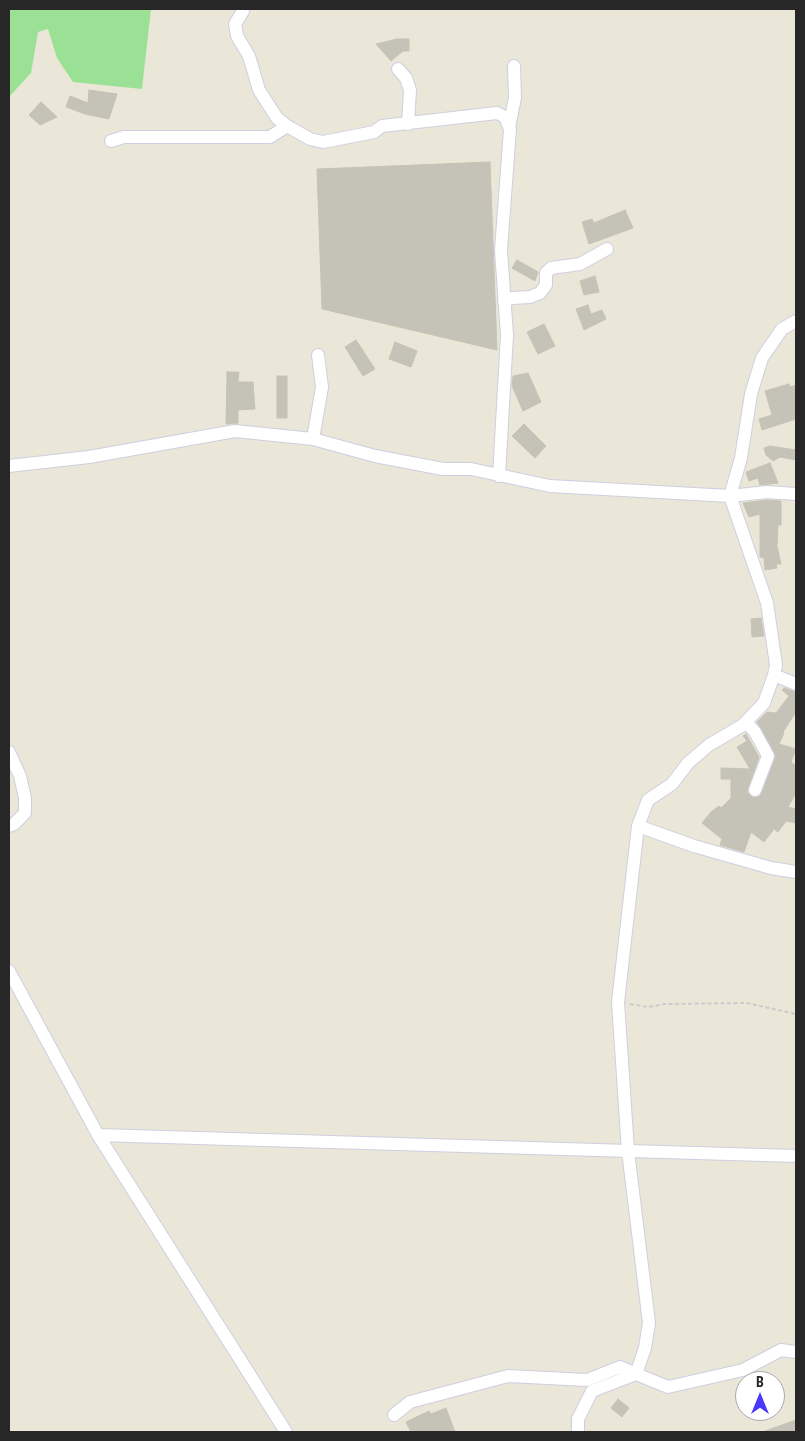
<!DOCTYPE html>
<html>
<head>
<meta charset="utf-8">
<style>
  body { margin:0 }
  #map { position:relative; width:805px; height:1441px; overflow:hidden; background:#eae7d8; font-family:"Roboto Condensed",sans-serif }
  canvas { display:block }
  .frame { position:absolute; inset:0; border:10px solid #272727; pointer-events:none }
  .north { position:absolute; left:735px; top:1371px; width:50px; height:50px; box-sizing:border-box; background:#fff; border:1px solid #a9a9a9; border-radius:50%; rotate:0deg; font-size:14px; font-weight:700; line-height:20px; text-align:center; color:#272727 }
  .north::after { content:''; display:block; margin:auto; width:18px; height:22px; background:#4938f7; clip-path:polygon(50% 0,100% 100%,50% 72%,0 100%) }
</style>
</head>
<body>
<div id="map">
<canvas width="805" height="1441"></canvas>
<div class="frame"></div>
<div class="north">B</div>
</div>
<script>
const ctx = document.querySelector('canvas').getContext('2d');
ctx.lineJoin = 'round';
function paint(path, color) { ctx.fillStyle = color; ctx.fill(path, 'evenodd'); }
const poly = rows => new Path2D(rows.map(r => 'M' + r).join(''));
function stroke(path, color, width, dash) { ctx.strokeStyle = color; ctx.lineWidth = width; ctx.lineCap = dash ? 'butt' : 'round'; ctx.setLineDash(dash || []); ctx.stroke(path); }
const green = poly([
  [9,9,151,9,142,89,73,82,57,58,48,29,38,32,31,73,9,97]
]);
const building = poly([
  [397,39,409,39,409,51,403,51,391,61,376,44,397,39],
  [89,90,117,94,109,119,85,114,66,107,70,96,88,103,89,90],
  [41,102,57,117,40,125,29,115,41,102],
  [490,162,497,350,322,309,317,169,490,162],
  [625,210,633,228,589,244,582,222,592,219,594,223,625,210],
  [517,260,538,272,535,281,512,268,517,260],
  [595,276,599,292,584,295,580,281,595,276],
  [588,305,591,314,602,310,606,319,584,330,576,309,588,305],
  [544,324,555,346,538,354,527,332,544,324],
  [356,340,375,369,363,376,345,347,356,340],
  [395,342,417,351,411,367,389,359,395,342],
  [227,372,239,372,238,382,253,382,255,409,238,410,238,423,226,424,227,372],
  [528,373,541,402,523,411,512,386,513,376,528,373],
  [277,376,287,376,287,418,277,418,277,376],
  [789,384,790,387,796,385,796,419,762,430,759,419,772,415,765,391,789,384],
  [524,424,546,446,535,458,512,436,524,424],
  [770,446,796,450,796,460,780,457,773,461,766,455,764,448,770,446],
  [770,463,778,483,760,485,758,478,749,481,746,472,770,463],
  [767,500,781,501,781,525,778,525,777,546,781,564,776,564,777,568,765,570,764,558,760,557,760,514,749,517,743,503,767,500],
  [761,618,764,636,752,637,751,619,761,618],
  [784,688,796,692,796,712,783,732,784,733,779,744,796,749,791,762,796,766,796,793,788,807,796,809,796,823,786,821,778,832,774,829,764,842,751,832,744,852,720,845,722,839,702,823,711,812,719,806,721,808,731,798,731,779,721,779,721,768,750,769,737,747,747,741,743,736,746,734,759,757,747,792,753,798,760,796,776,756,757,722,767,712,776,713,789,696,782,690,784,688],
  [618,1399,629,1408,622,1417,611,1408,618,1399],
  [446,1408,455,1432,411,1432,406,1422,429,1411,431,1414,446,1408],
  [796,1420,796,1432,766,1432,765,1431,796,1420]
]);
const path = poly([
  [630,1004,648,1007,665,1004,747,1003,796,1014]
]);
const minor = poly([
  [243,11,235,24,237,36,249,56,259,90,277,118,287,126],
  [398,69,406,78,410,90,408,124],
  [509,127,515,98,514,66],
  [111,141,124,137,270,137,287,126,310,139,323,142,374,132,382,126,497,113,505,117,510,129,501,250,507,335,499,476],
  [504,301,512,298,530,297,540,293,546,285,546,273,551,268,580,264,607,249],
  [313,439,322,387,318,355],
  [9,466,89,457,235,431,313,439,375,456,443,469,471,469,550,486,730,496,767,492,796,494],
  [774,675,796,684],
  [746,722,755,732,768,756,755,790],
  [9,752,20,776,25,798,25,813,14,824,9,826],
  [638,826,694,846,771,868,796,872],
  [9,971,98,1135,286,1432],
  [98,1135,796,1156],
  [394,1415,410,1402,508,1376,587,1380,620,1367,636,1374,645,1348,649,1323,628,1151,618,1002,638,826,648,800,672,784,688,763,709,745,743,725,764,703,774,675,776,665,767,603,730,496,741,458,751,394,762,358,782,329,796,321],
  [578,1432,578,1419,592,1391,636,1374,668,1387,743,1370,781,1350,796,1352]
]);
paint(green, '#9ae195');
paint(building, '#c5c3b8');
stroke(building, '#c5c3b3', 1);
stroke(minor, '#cfcee1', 14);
stroke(path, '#cbcbcb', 2, [4, 2.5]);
stroke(minor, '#fff', 12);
</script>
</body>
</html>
